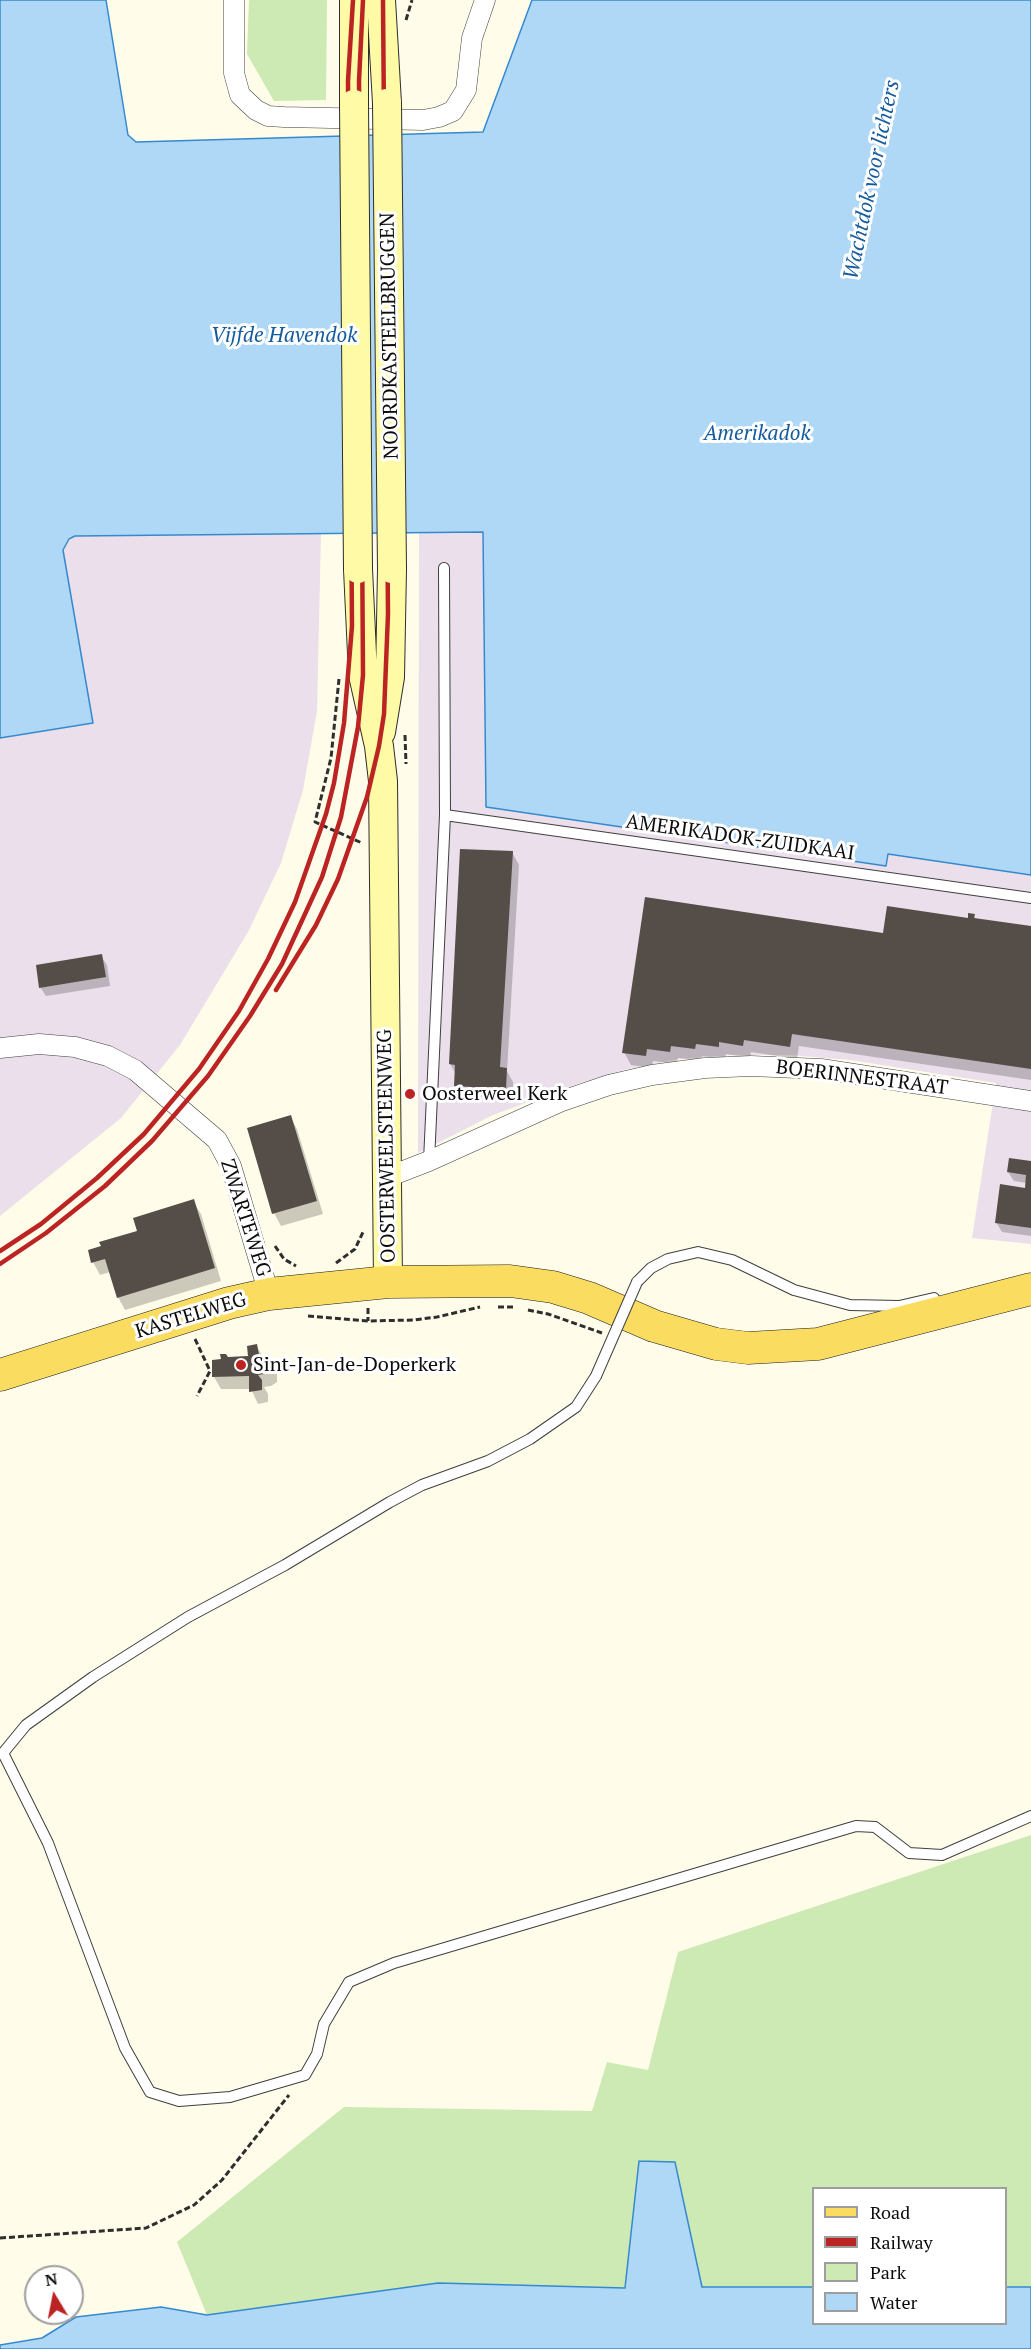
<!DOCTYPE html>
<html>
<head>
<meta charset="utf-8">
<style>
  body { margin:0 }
  #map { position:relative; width:1031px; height:2349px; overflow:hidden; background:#fffcea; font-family:"PT Serif",serif }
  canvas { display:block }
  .legend { position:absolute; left:812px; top:2187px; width:195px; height:138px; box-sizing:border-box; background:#fff; border:2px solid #9e9e9e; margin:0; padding:8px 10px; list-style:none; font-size:18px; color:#0c0c0c }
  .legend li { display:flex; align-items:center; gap:12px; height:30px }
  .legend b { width:30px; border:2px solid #9e9e9e }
  .north { position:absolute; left:24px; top:2265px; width:60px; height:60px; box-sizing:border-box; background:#fff; border:2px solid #9e9e9e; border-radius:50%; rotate:350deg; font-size:16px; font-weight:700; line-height:24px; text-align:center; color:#0c0c0c }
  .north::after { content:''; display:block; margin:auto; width:21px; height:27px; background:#bc2423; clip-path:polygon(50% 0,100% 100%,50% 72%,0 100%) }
</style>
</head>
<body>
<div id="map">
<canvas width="1031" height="2349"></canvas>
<ul class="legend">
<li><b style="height:8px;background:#f9dc60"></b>Road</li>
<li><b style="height:8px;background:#bc2423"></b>Railway</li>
<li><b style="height:16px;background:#cde9b4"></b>Park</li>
<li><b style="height:16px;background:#afd8f6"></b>Water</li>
</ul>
<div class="north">N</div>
</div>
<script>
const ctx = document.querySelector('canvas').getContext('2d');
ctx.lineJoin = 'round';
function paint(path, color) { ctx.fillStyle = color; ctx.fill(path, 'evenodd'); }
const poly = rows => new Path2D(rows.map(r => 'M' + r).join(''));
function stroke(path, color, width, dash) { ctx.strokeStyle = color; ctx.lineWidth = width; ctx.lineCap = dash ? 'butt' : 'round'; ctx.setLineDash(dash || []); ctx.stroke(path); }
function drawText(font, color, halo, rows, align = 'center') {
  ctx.font = font + ' "PT Serif",serif'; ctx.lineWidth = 6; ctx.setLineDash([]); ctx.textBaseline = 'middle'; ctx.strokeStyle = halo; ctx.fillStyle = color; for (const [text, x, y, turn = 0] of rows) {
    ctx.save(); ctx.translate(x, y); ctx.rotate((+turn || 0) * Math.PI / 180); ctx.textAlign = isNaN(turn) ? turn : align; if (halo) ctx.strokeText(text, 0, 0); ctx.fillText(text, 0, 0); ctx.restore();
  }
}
const industrial = poly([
  [419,532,484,532,486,807,885,865,887,854,1031,875,1031,1244,972,1238,996,1083,850,1060,789,1055,732,1055,679,1059,624,1070,580,1083,493,1115,418,1153],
  [321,533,317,711,303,790,281,863,248,932,180,1045,121,1118,0,1216,0,738,93,723,63,550,65,544,75,536]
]);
const green = poly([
  [249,0,327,0,326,100,274,101,247,54],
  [1031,1835,1031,2287,1006,2287,1006,2188,814,2188,813,2287,702,2287,676,2163,639,2162,625,2288,438,2283,207,2315,177,2242,344,2107,592,2111,607,2062,648,2070,678,1952]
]);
const water = poly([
  [0,0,106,0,128,135,136,142,483,132,532,0,1031,0,1031,875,888,854,886,866,486,807,483,532,75,536,69,539,63,550,93,723,0,738,0,0],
  [639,2161,675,2162,702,2287,813,2287,814,2324,1006,2324,1006,2287,1031,2287,1031,2349,0,2349,0,2345,42,2338,76,2317,161,2307,207,2315,438,2283,625,2288,639,2161]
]);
const shadow = poly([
  [512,852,519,865,507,1071,513,1082,513,1101,463,1098,456,1086,456,1074,450,1064],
  [974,915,976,920,1031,928,1031,1080,799,1046,797,1059,751,1052,750,1058,726,1054,725,1059,702,1056,701,1061,678,1058,677,1064,653,1061,652,1068,631,1065,624,1052,885,934,969,919],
  [101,956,107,965,110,986,46,996,40,987],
  [290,1117,297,1129,323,1214,281,1226,274,1213],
  [1031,1162,1031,1236,1002,1232,996,1222,1026,1189,1027,1183,1014,1181,1008,1172],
  [193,1201,201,1214,221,1281,125,1310,118,1297,110,1272,100,1275,93,1262,139,1232],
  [256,1345,263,1357,269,1359,277,1372,277,1382,271,1386,264,1387,268,1394,268,1402,258,1404,251,1389,221,1389,214,1377,227,1359,250,1357]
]);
const building = poly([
  [460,849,513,851,500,1067,507,1068,506,1089,454,1086,455,1065,449,1064],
  [645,897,883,933,887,906,968,918,968,913,975,914,974,918,1031,926,1031,1069,792,1034,790,1047,744,1040,743,1046,719,1042,719,1047,696,1044,695,1049,671,1046,670,1052,647,1049,646,1056,622,1053],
  [102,954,106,977,39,988,36,965],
  [291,1115,317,1201,272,1214,247,1128],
  [1009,1158,1031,1161,1031,1228,995,1223,1000,1184,1025,1188,1026,1175,1007,1172],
  [194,1199,215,1268,117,1298,105,1259,91,1263,88,1250,101,1246,99,1242,137,1231,133,1218],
  [257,1344,259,1355,270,1358,271,1369,264,1374,258,1375,262,1380,262,1390,249,1392,249,1376,212,1377,212,1360,221,1359,220,1354,226,1354,228,1357,248,1356,247,1346]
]);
const path = poly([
  [406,20,412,0],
  [339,679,331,758,315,822,362,843],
  [405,735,406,764],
  [275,1246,284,1259,296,1266],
  [336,1263,355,1249,364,1230],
  [498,1307,513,1307],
  [368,1308,368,1321],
  [528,1310,548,1314,602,1333],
  [308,1316,368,1321,413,1320,437,1317,480,1307],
  [195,1339,210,1371,197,1396],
  [0,2238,146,2228,194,2205,222,2180,289,2095]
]);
const service = poly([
  [445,815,1031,898],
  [429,1161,445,815,444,568],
  [637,1282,651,1268,668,1259,698,1252,732,1260,794,1290,850,1305,899,1306,934,1298],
  [596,1376,576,1407,530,1439,488,1461,422,1485,390,1502,285,1565,188,1617,93,1677,26,1725,3,1753,48,1843,125,2048,150,2092,179,2101,230,2097,305,2075,317,2054,324,2024,349,1982,394,1963,856,1826,875,1827,909,1853,942,1855,1031,1816]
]);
const minor = poly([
  [234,0,234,73,240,95,256,110,268,116,284,117,423,120,439,117,453,111,466,90,472,38,485,0],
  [0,1048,39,1044,75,1047,108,1056,135,1070,217,1140,231,1166,269,1294],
  [388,1177,429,1161,562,1101,609,1085,652,1075,705,1068,751,1066,821,1069,1031,1101]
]);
const secondary = poly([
  [354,0,354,104],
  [381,0,387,103],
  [358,569,363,675,379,746,383,781,388,1282],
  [381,732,390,677,392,569]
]);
const primary = poly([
  [0,1375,229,1303,269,1294,388,1282,510,1281,553,1287,589,1298,654,1326,716,1344,748,1348,818,1344,1031,1289]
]);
const rail = poly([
  [276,990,316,925,338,879,367,797,379,746,384,714,388,614,383,0],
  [0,1251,41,1224,97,1178,144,1134,199,1069,239,1011,268,959,295,902,326,814,334,783,344,723,352,626,348,81,353,0],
  [0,1264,46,1233,105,1186,152,1141,208,1076,250,1016,282,964,322,877,341,817,358,727,363,675,359,81,363,0]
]);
const serviceBridge = poly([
  [596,1376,637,1282]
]);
const secondaryBridge = poly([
  [387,103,392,569],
  [354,104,358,569]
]);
const markers = [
  [410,1094,6,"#bc2423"],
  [241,1365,6,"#bc2423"]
];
const streetNames = [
  ["NOORDKASTEELBRUGGEN",390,336,-91],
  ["AMERIKADOK-ZUIDKAAI",740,838,8],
  ["BOERINNESTRAAT",862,1078,7],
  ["OOSTERWEELSTEENWEG",387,1146,-91],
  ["ZWARTEWEG",245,1218,72],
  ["KASTELWEG",191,1316,-17]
];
const poiNames = [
  ["Oosterweel Kerk",422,1094],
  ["Sint-Jan-de-Doperkerk",253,1365]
];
const waterNames = [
  ["Wachtdok voor lichters",872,180,-78],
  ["Vijfde Havendok",284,336],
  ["Amerikadok",757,434]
];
paint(industrial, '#eadfeb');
paint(green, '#cde9b4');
paint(water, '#afd8f6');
stroke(water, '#3689ce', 1.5);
paint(shadow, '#0003');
paint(building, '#544d48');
stroke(service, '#3f3f3f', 12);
stroke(minor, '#3f3f3f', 21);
stroke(secondary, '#2e2e2e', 30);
stroke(primary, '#1d1d1d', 33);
stroke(path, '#2e2e2e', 3, [6, 3]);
stroke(service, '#fff', 10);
stroke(minor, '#fff', 20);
stroke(secondary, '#fffaa5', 28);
stroke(primary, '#f9dc60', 32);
stroke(rail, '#bc2423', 4.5);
stroke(serviceBridge, '#3f3f3f', 12, []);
stroke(secondaryBridge, '#2e2e2e', 30, []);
stroke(serviceBridge, '#fff', 10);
stroke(secondaryBridge, '#fffaa5', 28);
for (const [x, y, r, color] of markers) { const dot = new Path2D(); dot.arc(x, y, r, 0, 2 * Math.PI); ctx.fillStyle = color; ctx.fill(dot); stroke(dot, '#fff', 2); }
drawText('20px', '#0c0c0c', '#fff', streetNames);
drawText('20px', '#0c0c0c', '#fff', poiNames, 'left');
drawText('italic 21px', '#155b9d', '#fff', waterNames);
</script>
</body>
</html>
